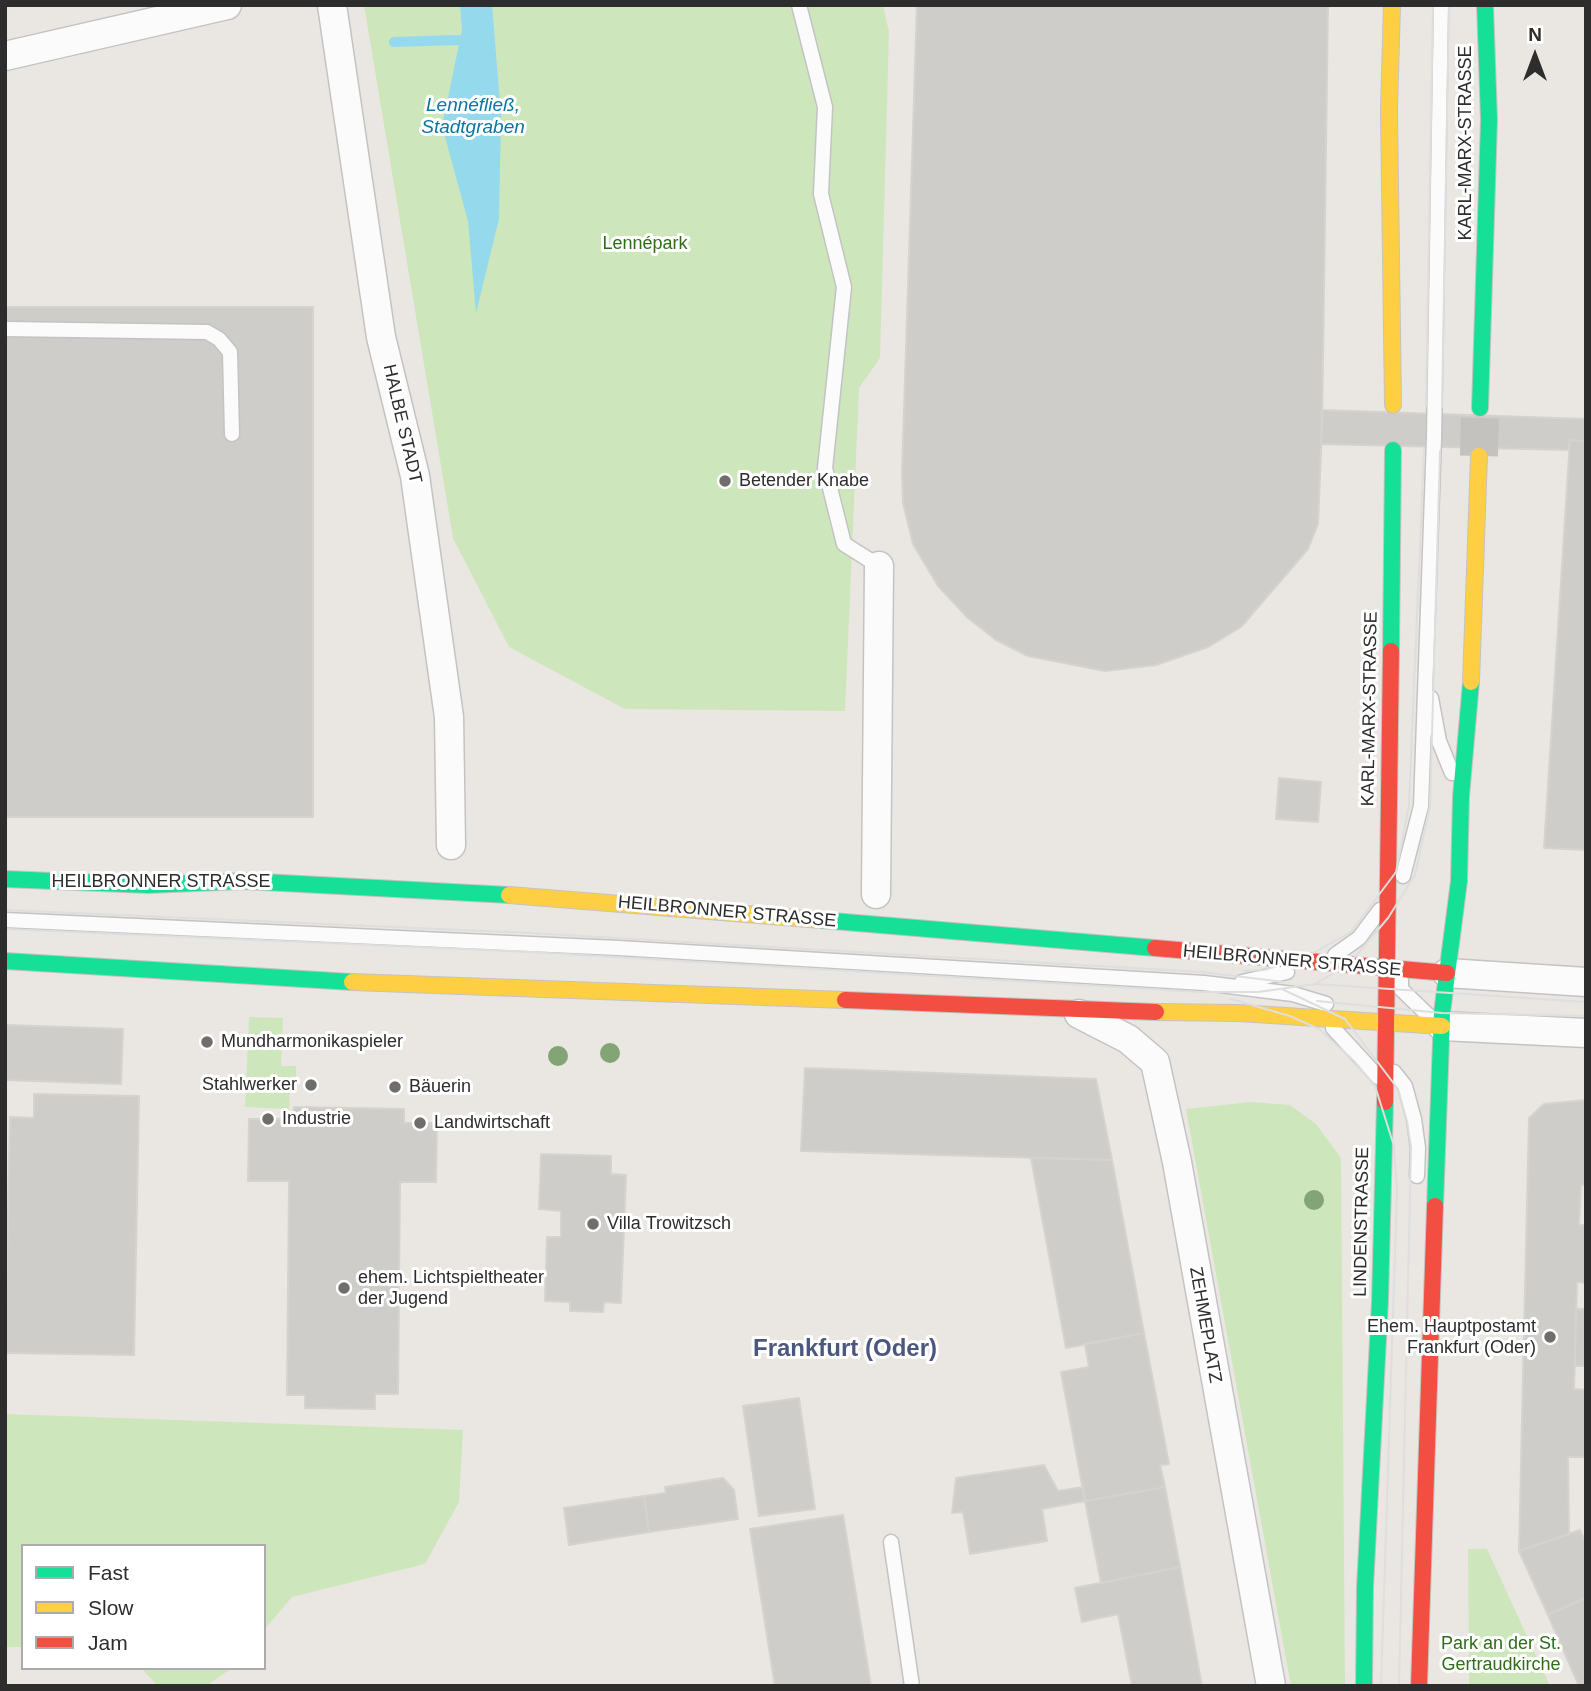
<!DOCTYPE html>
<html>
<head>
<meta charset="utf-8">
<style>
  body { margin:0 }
  #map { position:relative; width:1591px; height:1691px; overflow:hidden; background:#eae7e2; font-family:Helvetica,sans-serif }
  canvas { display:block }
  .frame { position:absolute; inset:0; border:7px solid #2d2d2d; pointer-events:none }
  .legend { position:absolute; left:21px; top:1544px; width:245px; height:126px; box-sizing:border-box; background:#fff; border:2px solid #ababab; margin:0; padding:9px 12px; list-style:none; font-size:21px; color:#2d2d2d }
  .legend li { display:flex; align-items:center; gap:14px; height:35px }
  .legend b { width:35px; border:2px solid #ababab }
  .north { position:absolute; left:1500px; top:21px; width:70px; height:70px; -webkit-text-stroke:5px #fff; paint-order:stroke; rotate:0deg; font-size:19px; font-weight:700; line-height:28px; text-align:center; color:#2d2d2d }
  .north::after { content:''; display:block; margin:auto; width:24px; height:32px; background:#2d2d2d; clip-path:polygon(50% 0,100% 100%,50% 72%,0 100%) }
</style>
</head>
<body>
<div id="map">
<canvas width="1591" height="1691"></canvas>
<div class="frame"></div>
<ul class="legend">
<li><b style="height:9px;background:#16e098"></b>Fast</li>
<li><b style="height:9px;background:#ffcf43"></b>Slow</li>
<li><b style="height:9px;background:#f24e42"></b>Jam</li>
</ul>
<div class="north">N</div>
</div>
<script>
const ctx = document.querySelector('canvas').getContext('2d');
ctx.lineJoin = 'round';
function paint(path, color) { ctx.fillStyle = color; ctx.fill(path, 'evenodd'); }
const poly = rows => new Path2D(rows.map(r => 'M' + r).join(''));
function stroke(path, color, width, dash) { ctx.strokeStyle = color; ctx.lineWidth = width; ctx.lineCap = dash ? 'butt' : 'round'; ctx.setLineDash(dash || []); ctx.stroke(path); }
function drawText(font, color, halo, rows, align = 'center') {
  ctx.font = font + ' Helvetica,sans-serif'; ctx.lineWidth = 6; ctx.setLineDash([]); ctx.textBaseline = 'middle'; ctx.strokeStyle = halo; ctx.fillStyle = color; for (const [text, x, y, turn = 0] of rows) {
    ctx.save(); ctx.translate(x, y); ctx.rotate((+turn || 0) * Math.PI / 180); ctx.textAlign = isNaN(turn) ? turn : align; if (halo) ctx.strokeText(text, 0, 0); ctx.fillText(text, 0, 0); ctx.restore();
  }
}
const green = poly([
  [364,5,883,5,889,32,880,358,859,388,845,711,625,709,509,647,453,538],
  [249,1017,283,1018,281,1066,296,1066,296,1090,290,1091,289,1109,245,1107],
  [1251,1102,1290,1105,1316,1124,1341,1158,1345,1686,1291,1686,1186,1109],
  [5,1414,463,1430,459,1502,425,1564,292,1597,264,1630,264,1546,23,1546,23,1647,5,1647],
  [1468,1549,1487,1549,1550,1686,1469,1686],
  [141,1668,232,1668,206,1686,158,1686]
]);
const water = poly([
  [460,5,492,5,501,115,499,219,476,313,468,221,442,126,462,30]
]);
const stream = poly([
  [394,42,459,40]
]);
const building = poly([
  [917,5,1328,5,1322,428,1318,524,1308,549,1241,627,1208,647,1156,665,1105,671,1028,656,996,640,968,618,938,586,913,544,903,503,902,472,917,5],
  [5,307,313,307,313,817,5,817,5,307],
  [1322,410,1586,419,1586,441,1570,440,1568,450,1321,444,1322,410],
  [1570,440,1586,441,1586,850,1544,848,1570,440],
  [1279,778,1321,782,1318,822,1276,819,1279,778],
  [5,1025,123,1029,121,1084,5,1080,5,1025],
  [805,1068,1096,1079,1112,1160,801,1151,805,1068],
  [34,1094,139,1096,134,1355,5,1353,10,1117,34,1118,34,1094],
  [1586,1100,1586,1185,1581,1185,1579,1225,1586,1225,1586,1283,1577,1282,1574,1389,1586,1390,1586,1457,1568,1457,1569,1534,1519,1551,1529,1118,1544,1104,1586,1100],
  [294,1107,404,1109,404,1123,437,1123,436,1182,400,1182,398,1394,375,1394,375,1409,305,1408,305,1395,287,1395,289,1181,248,1181,249,1119,293,1119,294,1107],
  [541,1154,611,1156,611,1174,626,1175,621,1303,604,1302,603,1312,570,1311,570,1302,545,1301,547,1237,561,1237,561,1211,539,1209,541,1154],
  [1031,1158,1112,1160,1144,1333,1066,1348,1031,1158],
  [1576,1309,1586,1309,1586,1366,1575,1366,1576,1309],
  [1144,1333,1169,1464,1160,1465,1165,1487,1085,1501,1061,1372,1089,1367,1085,1344,1144,1333],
  [799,1398,815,1509,759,1516,743,1406,799,1398],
  [1044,1465,1058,1491,1083,1487,1085,1501,1042,1509,1047,1541,970,1554,963,1512,952,1513,956,1478,1044,1465],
  [723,1478,734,1490,738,1519,649,1532,644,1496,666,1493,665,1487,723,1478],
  [1165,1487,1180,1567,1101,1583,1085,1501,1165,1487],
  [644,1496,649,1532,569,1545,564,1508,644,1496],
  [843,1515,871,1686,775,1686,750,1529,843,1515],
  [1580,1530,1586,1543,1586,1598,1548,1615,1519,1551,1580,1530],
  [1180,1567,1202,1686,1132,1686,1118,1614,1082,1622,1075,1588,1180,1567],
  [1586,1598,1586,1686,1579,1686,1548,1615,1586,1598]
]);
const secondaryTunnel = poly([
  [1479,456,1480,408]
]);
const lane = poly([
  [799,5,825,107,821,194,844,287,825,468,844,544,879,566],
  [5,329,207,332,219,339,230,352,232,434],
  [1431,698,1439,741,1452,773],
  [1403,876,1421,806,1434,438,1441,5],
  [5,920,618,948,1204,983,1293,994,1326,1004],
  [1335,955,1359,938,1380,910],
  [1401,980,1401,989,1430,1017],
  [1242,982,1287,972],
  [1333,1028,1378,1077],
  [1394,1072,1405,1086,1414,1119,1418,1148,1417,1176],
  [891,1542,912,1686]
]);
const street = poly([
  [332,5,381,337,415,476,449,717,451,845],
  [5,56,227,5],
  [876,894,879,566],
  [1447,973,1586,982],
  [1079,1014,1128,1039,1155,1062,1177,1162,1271,1686],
  [1442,1026,1586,1033]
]);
const fast = poly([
  [1480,408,1489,120,1485,5],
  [1391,651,1393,450],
  [5,879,148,885,244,881,509,895],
  [821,920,1155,948],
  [5,961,352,982],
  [1435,1206,1442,1013,1459,881,1461,796,1471,682],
  [1364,1686,1365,1587,1380,1301,1385,1102]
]);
const slow = poly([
  [1392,5,1389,110,1393,405],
  [1471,682,1479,456],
  [509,895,821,920],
  [352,982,845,1000],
  [1156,1012,1239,1013,1442,1026]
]);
const jam = poly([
  [1155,948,1447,973],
  [845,1000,1156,1012],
  [1385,1102,1391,651],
  [1419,1686,1435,1206]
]);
const tram = poly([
  [1426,406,1433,5],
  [1442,407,1449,5],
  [5,910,530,933,1202,972,1284,982],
  [5,929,531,952,1200,992,1258,992,1315,984,1348,965,1388,918,1415,875,1430,806,1440,451],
  [1244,971,1264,970,1306,957,1351,932,1396,872,1409,805,1424,449],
  [1315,984,1586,1002],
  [1282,989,1345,1019,1398,1089,1407,1121,1411,1147,1399,1686],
  [1231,999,1290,1016,1319,1029,1354,1061,1375,1086,1394,1146,1397,1191,1381,1686],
  [1317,1001,1442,1013,1586,1016]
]);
const trees = [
  [610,1053],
  [558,1056],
  [1314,1200]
];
const markers = [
  [725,481,7,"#6f6e6c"],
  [207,1042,7,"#6f6e6c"],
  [311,1085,7,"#6f6e6c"],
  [395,1087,7,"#6f6e6c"],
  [268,1119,7,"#6f6e6c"],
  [420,1123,7,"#6f6e6c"],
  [593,1224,7,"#6f6e6c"],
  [344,1288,7,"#6f6e6c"],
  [1550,1337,7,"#6f6e6c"]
];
const streetNames = [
  ["KARL-MARX-STRASSE",1466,143,-90],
  ["HALBE STADT",402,424,77],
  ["KARL-MARX-STRASSE",1370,709,-89],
  ["HEILBRONNER STRASSE",161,882],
  ["HEILBRONNER STRASSE",727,912,5],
  ["HEILBRONNER STRASSE",1292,961,5],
  ["LINDENSTRASSE",1362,1222,-89],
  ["ZEHMEPLATZ",1205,1325,80]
];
const parkNames = [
  ["Lennépark",645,244],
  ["Park an der St.",1501,1644],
  ["Gertraudkirche",1501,1665]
];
const poiNames = [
  ["Betender Knabe",739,481],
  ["Mundharmonikaspieler",221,1042],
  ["Stahlwerker",297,1085,"right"],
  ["Bäuerin",409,1087],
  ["Industrie",282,1119],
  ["Landwirtschaft",434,1123],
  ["Villa Trowitzsch",607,1224],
  ["ehem. Lichtspieltheater",358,1278],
  ["der Jugend",358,1299],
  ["Ehem. Hauptpostamt",1536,1327,"right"],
  ["Frankfurt (Oder)",1536,1348,"right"]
];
const waterNames = [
  ["Lennéfließ,",473,106],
  ["Stadtgraben",473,128]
];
const districtNames = [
  ["Frankfurt (Oder)",845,1349]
];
paint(green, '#cee6bb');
paint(water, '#95daec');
stroke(stream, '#95daec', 10);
paint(building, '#cfcdc9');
stroke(building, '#d5d3ce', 2);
stroke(secondaryTunnel, '#c4c2be', 38, [38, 19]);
stroke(lane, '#c4c3c3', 17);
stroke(street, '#c4c3c3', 31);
stroke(fast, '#c4c3c3', 18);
stroke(slow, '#c4c3c3', 18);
stroke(jam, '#c4c3c3', 18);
stroke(lane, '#fcfbfb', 14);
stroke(street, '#fcfbfb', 28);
stroke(fast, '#16e098', 16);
stroke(slow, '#ffcf43', 16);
stroke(jam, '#f24e42', 16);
stroke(tram, '#dededf', 2);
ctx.fillStyle = '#83a474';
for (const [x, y] of trees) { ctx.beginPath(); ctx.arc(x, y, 10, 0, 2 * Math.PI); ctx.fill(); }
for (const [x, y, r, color] of markers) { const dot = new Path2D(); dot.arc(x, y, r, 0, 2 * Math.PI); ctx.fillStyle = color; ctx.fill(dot); stroke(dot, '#fff', 2.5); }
drawText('18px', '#2d2d2d', '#fff', streetNames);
drawText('18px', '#2f6d1a', '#fff', parkNames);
drawText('18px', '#2d2d2d', '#fff', poiNames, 'left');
drawText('italic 19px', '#0b76a2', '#fff', waterNames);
drawText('bold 24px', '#4c577f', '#fff', districtNames);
</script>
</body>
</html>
